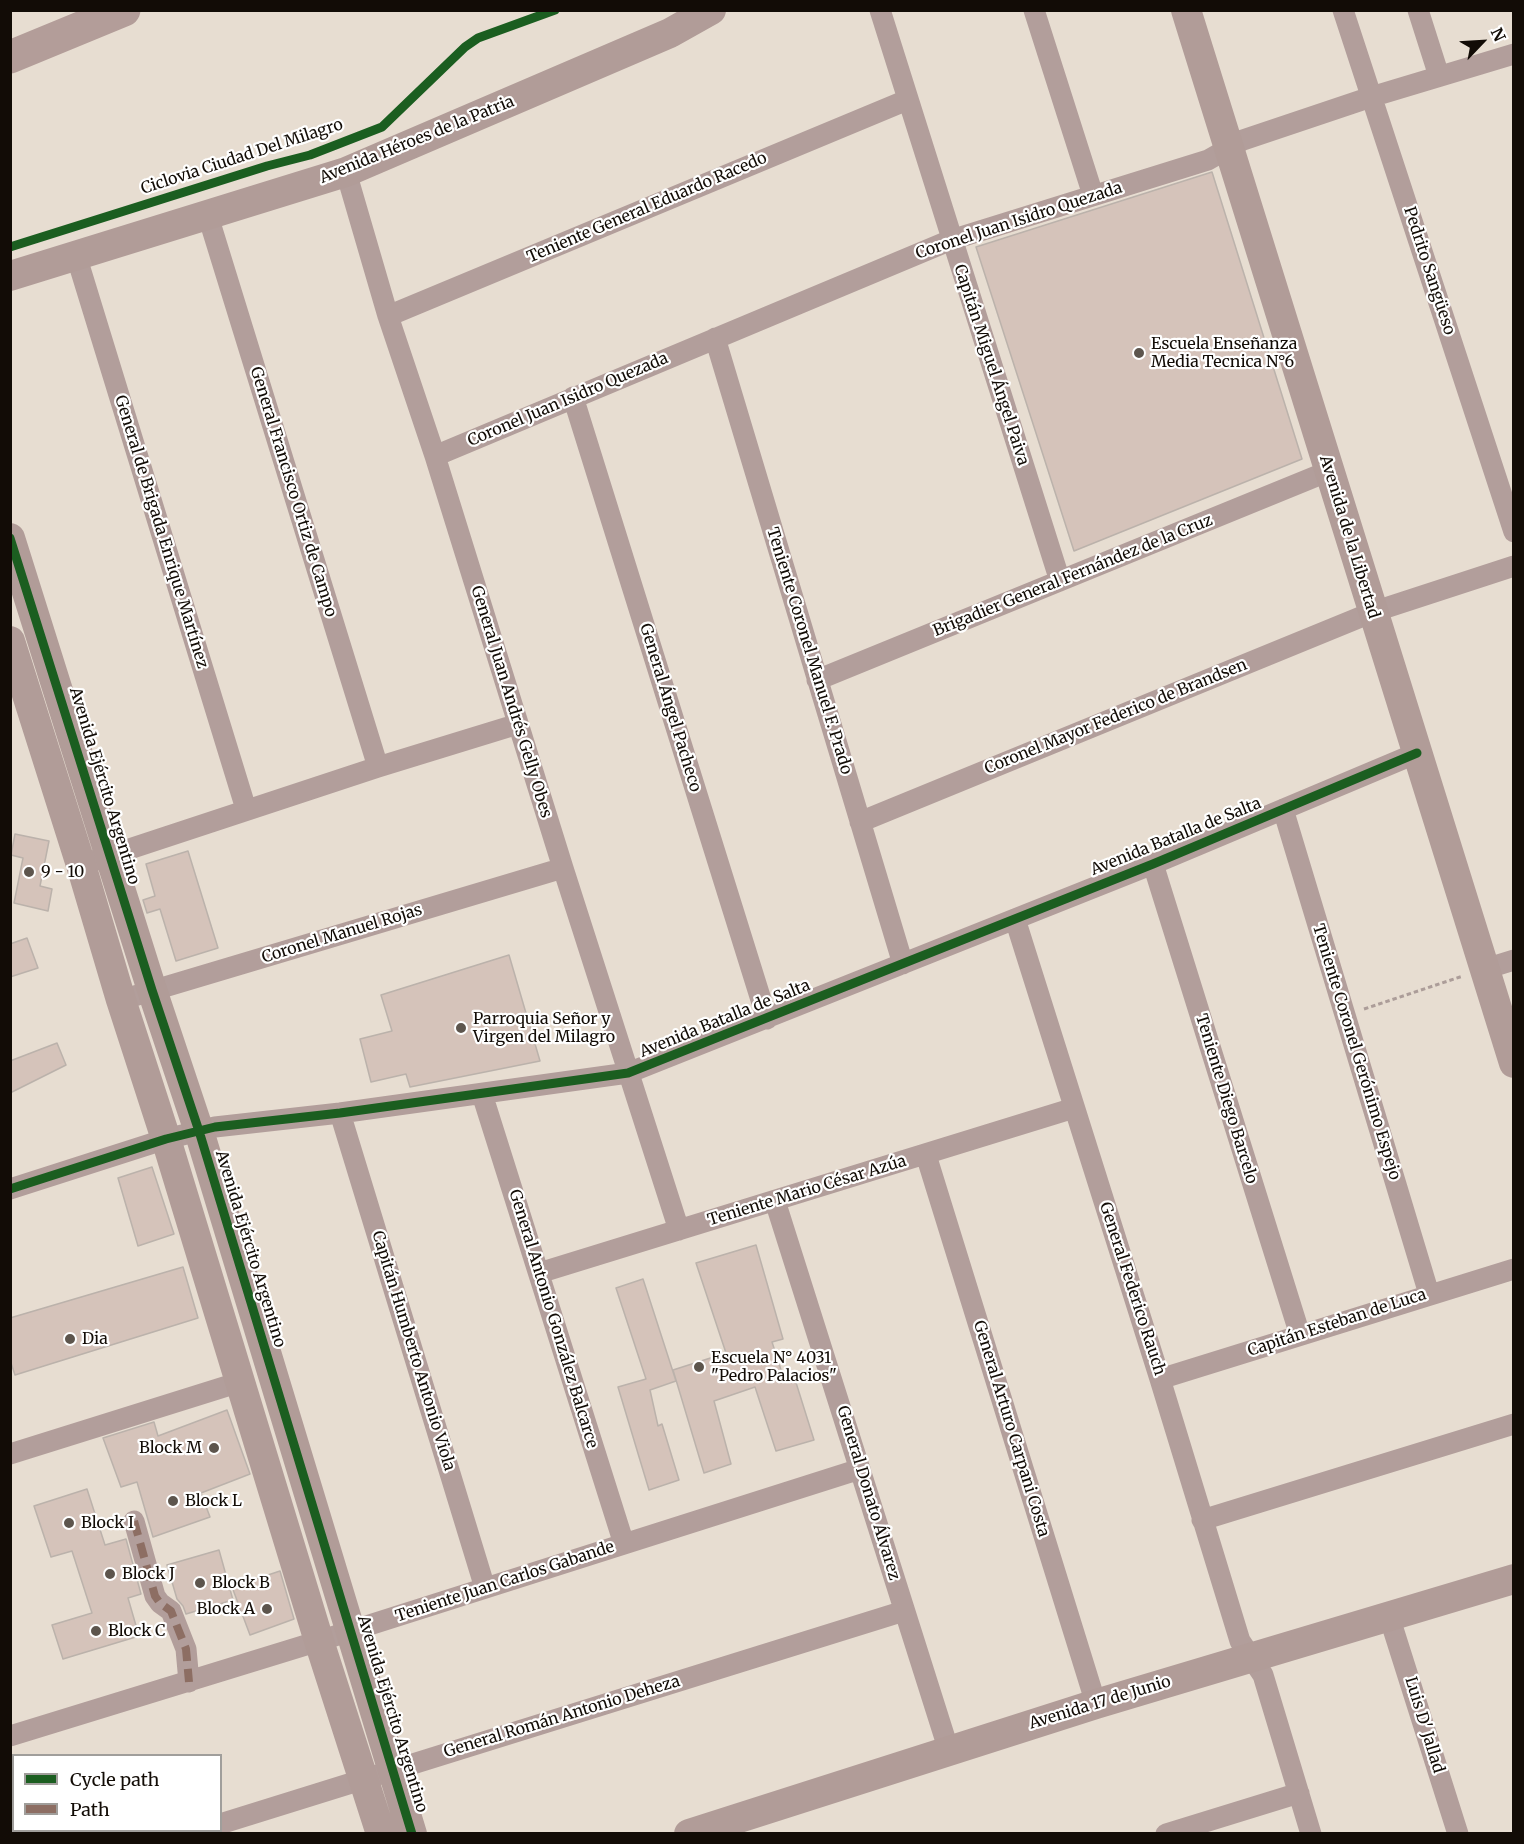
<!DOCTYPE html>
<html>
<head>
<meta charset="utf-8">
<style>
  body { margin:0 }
  #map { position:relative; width:1524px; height:1844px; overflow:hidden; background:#e7ddd1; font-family:Merriweather,serif }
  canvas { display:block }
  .frame { position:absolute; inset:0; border:12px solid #120c06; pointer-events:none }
  .legend { position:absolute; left:12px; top:1754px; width:210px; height:78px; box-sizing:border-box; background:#fff; border:2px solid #a09e9b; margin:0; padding:8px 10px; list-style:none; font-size:18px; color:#120c06 }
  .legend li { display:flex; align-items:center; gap:12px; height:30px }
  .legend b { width:30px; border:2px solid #a09e9b }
  .north { position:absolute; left:1452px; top:12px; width:60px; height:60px; -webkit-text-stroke:4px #fff; paint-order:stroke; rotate:65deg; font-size:16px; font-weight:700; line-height:24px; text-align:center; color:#120c06 }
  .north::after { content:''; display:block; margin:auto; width:21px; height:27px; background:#120c06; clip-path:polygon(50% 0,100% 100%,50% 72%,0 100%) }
</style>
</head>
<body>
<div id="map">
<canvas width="1524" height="1844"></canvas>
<div class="frame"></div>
<ul class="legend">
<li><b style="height:8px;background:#1b5e20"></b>Cycle path</li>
<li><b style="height:8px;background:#8d6e63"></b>Path</li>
</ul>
<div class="north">N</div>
</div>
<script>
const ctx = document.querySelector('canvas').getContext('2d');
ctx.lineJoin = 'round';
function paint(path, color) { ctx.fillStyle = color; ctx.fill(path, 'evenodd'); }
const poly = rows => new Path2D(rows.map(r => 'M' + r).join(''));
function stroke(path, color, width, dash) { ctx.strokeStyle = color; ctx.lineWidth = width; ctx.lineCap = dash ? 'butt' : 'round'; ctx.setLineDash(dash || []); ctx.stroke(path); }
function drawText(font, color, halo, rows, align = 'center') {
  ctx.font = font + ' Merriweather,serif'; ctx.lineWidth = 4.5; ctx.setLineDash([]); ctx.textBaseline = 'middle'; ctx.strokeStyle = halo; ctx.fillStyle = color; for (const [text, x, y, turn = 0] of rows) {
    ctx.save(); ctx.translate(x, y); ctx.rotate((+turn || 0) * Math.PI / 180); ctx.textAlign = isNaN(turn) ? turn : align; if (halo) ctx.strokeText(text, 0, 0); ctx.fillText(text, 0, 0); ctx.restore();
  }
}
const building = poly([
  [1212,172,1302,459,1074,551,976,247,1212,172],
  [15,834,49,841,40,886,52,889,48,911,14,903,23,858,11,855,15,834],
  [188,851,218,948,176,961,160,909,147,913,143,900,155,896,146,864,188,851],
  [27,938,38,968,10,977,10,944,27,938],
  [509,955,540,1061,410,1087,406,1074,371,1082,360,1039,392,1031,381,995,509,955],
  [57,1043,66,1065,10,1093,10,1061,57,1043],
  [152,1167,174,1234,138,1246,118,1178,152,1167],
  [756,1245,783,1339,772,1342,783,1376,793,1373,814,1440,776,1451,755,1387,714,1401,731,1464,704,1473,673,1370,726,1353,696,1263,756,1245],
  [183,1267,198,1318,15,1375,10,1360,10,1318,183,1267],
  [643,1279,676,1381,650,1390,658,1426,662,1424,679,1480,649,1490,618,1387,646,1379,616,1288,643,1279],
  [227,1410,250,1474,201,1493,210,1517,153,1537,137,1482,121,1487,103,1438,154,1422,158,1436,227,1410],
  [87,1489,105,1545,126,1539,141,1594,128,1598,139,1636,63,1659,52,1625,92,1613,72,1551,51,1557,34,1506,87,1489],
  [219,1550,233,1600,186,1614,183,1606,177,1599,167,1565,219,1550],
  [280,1571,294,1619,250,1635,232,1587,280,1571]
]);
const path = poly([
  [1364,1009,1463,976]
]);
const street = poly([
  [880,10,1060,581],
  [1034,10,1093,195],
  [1343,10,1514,532],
  [1418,10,1439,76],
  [346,172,388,316,435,456,563,868,679,1230],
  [208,216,378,767],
  [76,255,246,809],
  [388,316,907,100],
  [715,338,903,964],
  [573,397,767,1019],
  [435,456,951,240,1208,160,1243,140,1371,97,1514,54],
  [817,680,1329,471],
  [1283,809,1429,1294],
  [860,822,1373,612,1514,566],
  [96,860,378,767,518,724],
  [1153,864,1300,1335],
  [1015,919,1160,1379,1240,1641,1263,1675,1311,1834],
  [1485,969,1514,960],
  [121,1000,563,868],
  [482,1094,624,1544],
  [340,1113,485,1588],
  [926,1155,1096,1704],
  [10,1189,166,1139,215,1127,340,1113,628,1073,1153,864,1417,753],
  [775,1201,949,1751],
  [539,1273,1074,1108],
  [1160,1379,1514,1269],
  [10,1454,240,1382],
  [1202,1520,1514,1424],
  [134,1521,155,1596,160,1603,171,1611,186,1649,189,1682],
  [1389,1616,1458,1834],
  [10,1736,319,1641,860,1469],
  [220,1824,904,1611],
  [190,1834,199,1830],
  [1166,1834,1299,1793]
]);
const secondary = poly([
  [1186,10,1514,1063],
  [10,276,346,172,670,33,711,10],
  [10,538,152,990,199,1131,412,1834],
  [10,641,81,865,121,1000,166,1139,319,1641,381,1834],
  [689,1834,1096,1704,1514,1579]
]);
const primary = poly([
  [10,57,124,10]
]);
const quiet = poly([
  [134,1521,155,1596,160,1603,171,1611,186,1649,189,1682]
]);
const cycleway = poly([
  [10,247,267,166,310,155,382,127,465,47,478,38,555,10],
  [10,538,152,990,199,1131,412,1834],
  [10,1189,166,1139,215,1127,340,1113,628,1073,1153,864,1417,753]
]);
const markers = [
  [1139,353,6,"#5d554d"],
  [29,872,6,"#5d554d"],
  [461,1028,6,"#5d554d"],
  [70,1339,6,"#5d554d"],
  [699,1367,6,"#5d554d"],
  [214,1448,6,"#5d554d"],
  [173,1501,6,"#5d554d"],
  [69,1523,6,"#5d554d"],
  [110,1574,6,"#5d554d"],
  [200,1583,6,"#5d554d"],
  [267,1609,6,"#5d554d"],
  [96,1631,6,"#5d554d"]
];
const streetNames = [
  ["Avenida Héroes de la Patria",417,140,-22],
  ["Ciclovia Ciudad Del Milagro",242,157,-18],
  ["Teniente General Eduardo Racedo",647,208,-23],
  ["Coronel Juan Isidro Quezada",1019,221,-18],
  ["Pedrito Sangüeso",1429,271,72],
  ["Capitán Miguel Ángel Paiva",991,365,72],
  ["Coronel Juan Isidro Quezada",568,400,-23],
  ["General Francisco Ortiz de Campo",293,492,73],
  ["General de Brigada Enrique Martínez",161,532,73],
  ["Avenida de la Libertad",1349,537,73],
  ["Brigadier General Fernández de la Cruz",1073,576,-22],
  ["Teniente Coronel Manuel F. Prado",809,651,73],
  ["General Juan Andrés Gelly Obes",511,702,73],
  ["General Ángel Pacheco",670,708,73],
  ["Coronel Mayor Federico de Brandsen",1116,717,-22],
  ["Avenida Ejército Argentino",104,786,73],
  ["Avenida Batalla de Salta",1176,837,-22],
  ["Coronel Manuel Rojas",342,934,-17],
  ["Avenida Batalla de Salta",725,1019,-22],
  ["Teniente Coronel Gerónimo Espejo",1356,1052,73],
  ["Teniente Diego Barcelo",1226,1099,73],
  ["Teniente Mario César Azúa",807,1191,-17],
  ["Avenida Ejército Argentino",250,1249,73],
  ["General Federico Rauch",1132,1289,72],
  ["General Antonio González Balcarce",553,1319,73],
  ["Capitán Esteban de Luca",1337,1323,-18],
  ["Capitán Humberto Antonio Viola",413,1351,73],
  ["General Arturo Carpani Costa",1011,1429,73],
  ["General Donato Álvarez",868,1493,73],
  ["Teniente Juan Carlos Gabande",505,1582,-18],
  ["Avenida 17 de Junio",1100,1703,-17],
  ["Avenida Ejército Argentino",392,1714,73],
  ["General Román Antonio Deheza",562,1717,-17],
  ["Luis D' Jallad",1424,1725,73]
];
const poiNames = [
  ["Escuela Enseñanza",1151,344],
  ["Media Tecnica N°6",1151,362],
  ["9 - 10",41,872],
  ["Parroquia Señor y",473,1019],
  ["Virgen del Milagro",473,1037],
  ["Dia",82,1339],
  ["Escuela N° 4031",711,1358],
  ["\"Pedro Palacios\"",711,1376],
  ["Block M",202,1448,"right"],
  ["Block L",185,1501],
  ["Block I",81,1523],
  ["Block J",122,1574],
  ["Block B",212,1583],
  ["Block A",255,1609,"right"],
  ["Block C",108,1631]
];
paint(building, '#d5c3ba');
stroke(building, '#bbb2ab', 1.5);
stroke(path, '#ac9d99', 3, [4.5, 3]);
stroke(street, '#b29e9b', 21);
stroke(secondary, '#b19c98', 30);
stroke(primary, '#b39d99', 33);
stroke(quiet, '#8d6e63', 8, [15, 8]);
stroke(cycleway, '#1b5e20', 9);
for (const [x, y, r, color] of markers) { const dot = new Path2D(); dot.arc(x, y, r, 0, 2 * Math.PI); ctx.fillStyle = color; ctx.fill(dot); stroke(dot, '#fff', 2); }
drawText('16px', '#120c06', '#fff', streetNames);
drawText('16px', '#120c06', '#fff', poiNames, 'left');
</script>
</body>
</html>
